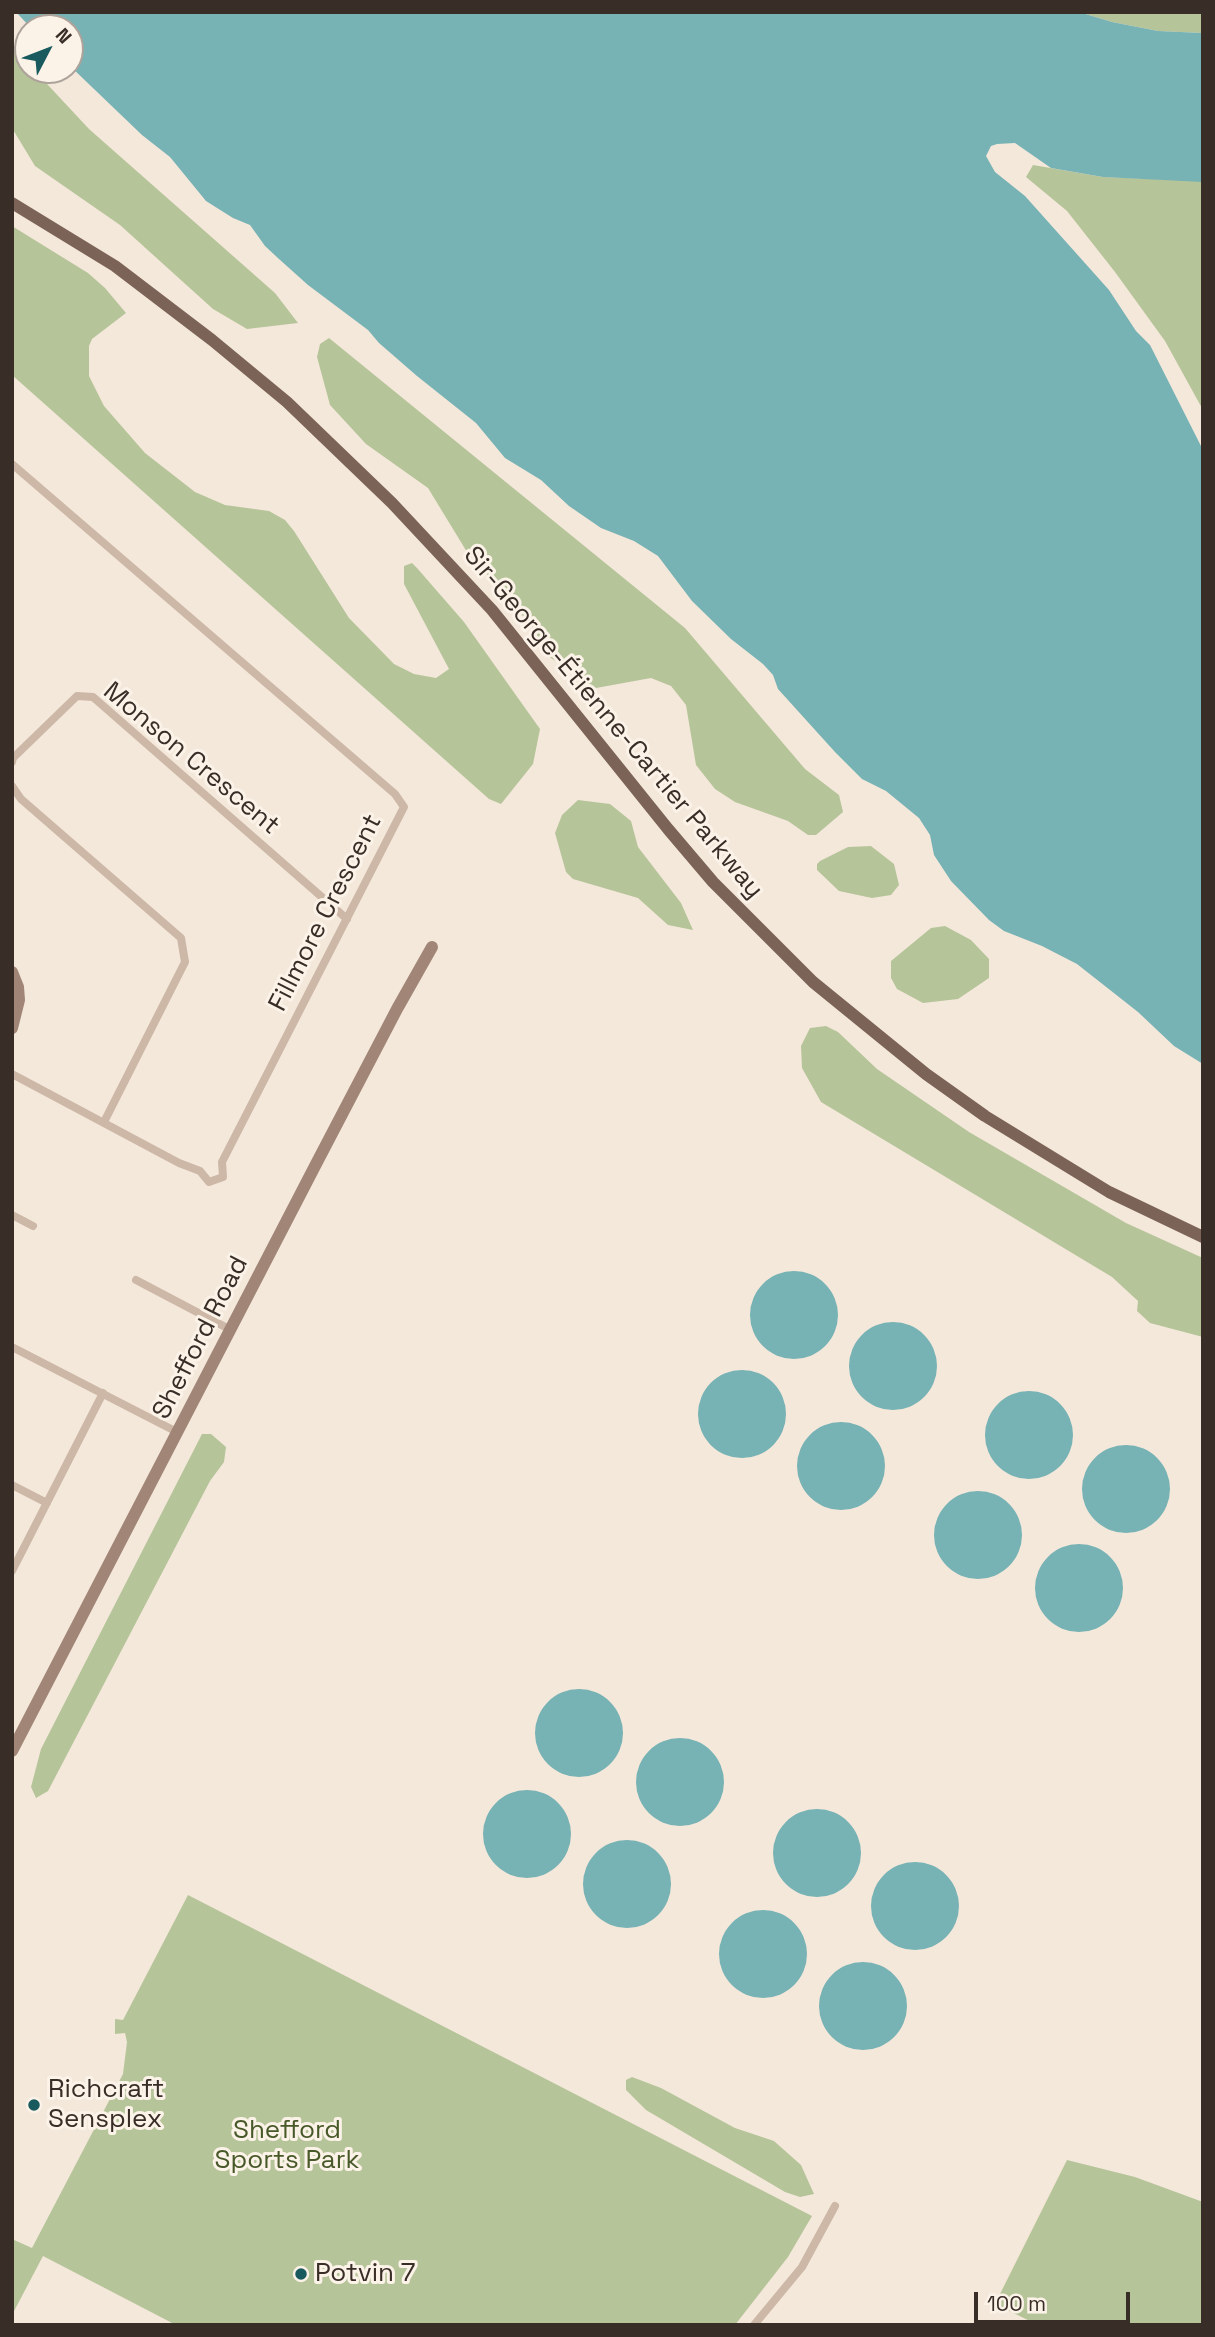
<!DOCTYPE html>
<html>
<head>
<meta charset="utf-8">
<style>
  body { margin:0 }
  #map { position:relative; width:1215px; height:2337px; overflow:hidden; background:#f4e8db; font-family:"Space Grotesk",sans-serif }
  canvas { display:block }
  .frame { position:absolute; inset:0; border:14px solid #392d27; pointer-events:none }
  .north { position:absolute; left:14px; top:14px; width:70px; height:70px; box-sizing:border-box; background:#fbf2e8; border:2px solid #ada39b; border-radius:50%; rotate:48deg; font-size:19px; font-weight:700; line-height:28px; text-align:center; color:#392d27 }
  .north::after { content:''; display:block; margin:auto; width:24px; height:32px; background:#195a5e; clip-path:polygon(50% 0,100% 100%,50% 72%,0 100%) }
  .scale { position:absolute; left:974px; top:2292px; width:156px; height:32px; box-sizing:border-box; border:4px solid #392d27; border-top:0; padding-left:9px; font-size:21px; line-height:24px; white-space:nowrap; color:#392d27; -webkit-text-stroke:5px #fbf2e8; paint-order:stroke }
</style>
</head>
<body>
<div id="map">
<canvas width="1215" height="2337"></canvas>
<div class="frame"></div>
<div class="north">N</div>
<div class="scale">100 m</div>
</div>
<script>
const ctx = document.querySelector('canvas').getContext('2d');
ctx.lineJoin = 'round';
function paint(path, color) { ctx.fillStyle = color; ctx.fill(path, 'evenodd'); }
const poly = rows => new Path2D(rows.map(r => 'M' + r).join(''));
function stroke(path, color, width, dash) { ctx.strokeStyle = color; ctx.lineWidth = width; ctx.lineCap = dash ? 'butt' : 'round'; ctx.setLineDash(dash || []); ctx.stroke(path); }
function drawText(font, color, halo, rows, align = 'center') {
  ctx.font = font + ' "Space Grotesk",sans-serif'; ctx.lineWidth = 6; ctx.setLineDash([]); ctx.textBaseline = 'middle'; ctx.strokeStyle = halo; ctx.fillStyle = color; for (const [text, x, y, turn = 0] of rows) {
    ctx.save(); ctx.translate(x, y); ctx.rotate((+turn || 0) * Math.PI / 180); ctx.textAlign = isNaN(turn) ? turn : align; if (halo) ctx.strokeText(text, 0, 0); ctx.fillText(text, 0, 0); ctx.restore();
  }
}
const green = poly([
  [1079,12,1203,12,1203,33,1158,31,1112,22],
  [12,48,28,64,28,70,34,70,89,129,275,293,298,323,247,329,213,309,120,225,35,166,12,128],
  [1033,165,1103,177,1203,181,1203,410,1165,341,1115,272,1067,211,1026,177],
  [12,226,88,273,105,288,126,313,92,339,89,346,89,376,104,406,145,453,195,492,225,505,269,511,285,520,294,531,349,618,394,664,414,674,436,678,449,669,404,584,404,566,412,563,417,568,464,622,540,729,533,764,501,804,489,799,12,375],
  [329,338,685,628,805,769,839,795,843,812,816,835,808,835,788,821,735,802,715,789,696,765,686,705,671,686,651,678,596,688,551,658,531,625,467,552,428,488,366,444,330,405,317,357,320,344],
  [578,800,610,804,631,821,638,847,681,903,693,930,668,925,638,898,573,879,566,872,555,833,562,815],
  [871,846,894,864,899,885,891,895,872,898,839,891,817,870,817,864,820,861,848,847],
  [945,926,971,940,989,959,989,978,958,999,923,1003,897,989,891,978,891,961,931,928],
  [826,1026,838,1032,877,1069,969,1132,1126,1223,1203,1258,1203,1337,1150,1323,1137,1311,1138,1301,1112,1277,821,1102,802,1068,801,1046,810,1028],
  [202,1434,211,1434,226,1447,224,1462,210,1481,48,1791,36,1798,31,1787,41,1749],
  [188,1895,538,2075,812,2216,788,2257,735,2325,176,2325,43,2256,12,2315,12,2239,32,2248,123,2074,127,2042,125,2033,115,2034,115,2019,123,2020],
  [632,2077,661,2088,735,2128,774,2141,801,2165,814,2194,800,2197,785,2192,646,2110,626,2090,626,2080],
  [1067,2160,1135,2177,1203,2202,1203,2325,1038,2325,995,2304]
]);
const water = poly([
  [16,12,1079,12,1112,22,1158,31,1203,33,1203,182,1103,177,1051,168,1015,143,997,144,991,146,986,156,995,172,1025,196,1109,290,1136,331,1150,345,1203,450,1203,1064,1174,1046,1138,1012,1077,964,1042,946,1004,931,989,920,951,881,934,855,930,835,919,818,886,791,862,779,835,752,778,689,773,675,763,664,731,639,692,601,658,556,634,541,601,528,569,506,541,480,505,458,476,423,417,376,379,343,368,330,308,285,279,259,265,246,250,225,233,218,206,201,170,157,142,135,70,66,70,28,31,28],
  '750 1315a44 44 0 1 1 88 0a44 44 0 1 1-88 0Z',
  '849 1366a44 44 0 1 1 88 0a44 44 0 1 1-88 0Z',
  '698 1414a44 44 0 1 1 88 0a44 44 0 1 1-88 0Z',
  '985 1435a44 44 0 1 1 88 0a44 44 0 1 1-88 0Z',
  '797 1466a44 44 0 1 1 88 0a44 44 0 1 1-88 0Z',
  '1082 1489a44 44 0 1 1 88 0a44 44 0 1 1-88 0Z',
  '934 1535a44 44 0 1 1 88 0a44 44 0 1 1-88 0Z',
  '1035 1588a44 44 0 1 1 88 0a44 44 0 1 1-88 0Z',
  '535 1733a44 44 0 1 1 88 0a44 44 0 1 1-88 0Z',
  '636 1782a44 44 0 1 1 88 0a44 44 0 1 1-88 0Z',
  '483 1834a44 44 0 1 1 88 0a44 44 0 1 1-88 0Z',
  '773 1853a44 44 0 1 1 88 0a44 44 0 1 1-88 0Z',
  '583 1884a44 44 0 1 1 88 0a44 44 0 1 1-88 0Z',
  '871 1906a44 44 0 1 1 88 0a44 44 0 1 1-88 0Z',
  '719 1954a44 44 0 1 1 88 0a44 44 0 1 1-88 0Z',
  '819 2006a44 44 0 1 1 88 0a44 44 0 1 1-88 0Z'
]);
const street = poly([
  [12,464,395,794,404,807,222,1162,223,1177,209,1182,200,1171,179,1163,12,1074],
  [12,762,13,758,77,696,93,697,347,919],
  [12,786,21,799,181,938,185,962,104,1122],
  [12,1215,33,1226],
  [136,1280,231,1330],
  [12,1347,177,1432],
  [12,1485,47,1503],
  [12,1571,103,1393],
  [754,2325,802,2267,835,2206]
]);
const secondary = poly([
  [12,972,18,987,19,1000,12,1028],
  [12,1751,315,1166,397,1009,432,947]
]);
const primary = poly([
  [12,203,115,266,212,340,287,402,392,503,492,610,668,829,713,882,813,982,926,1074,985,1116,1109,1192,1203,1237]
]);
const markers = [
  [34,2105,7,"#195a5e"],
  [301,2274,7,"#195a5e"]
];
const streetNames = [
  ["Sir-George-Étienne-Cartier Parkway",613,723,50],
  ["Monson Crescent",191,759,40],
  ["Fillmore Crescent",326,913,-63],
  ["Shefford Road",201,1338,-63]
];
const poiNames = [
  ["Richcraft",48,2090],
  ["Sensplex",48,2120],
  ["Potvin 7",315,2274]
];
const parkNames = [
  ["Shefford",287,2131],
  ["Sports Park",287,2161]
];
paint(green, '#b6c499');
paint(water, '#77b2b4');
stroke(street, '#cdb7a6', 8);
stroke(secondary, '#a18677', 12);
stroke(primary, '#7c6357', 12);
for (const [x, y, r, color] of markers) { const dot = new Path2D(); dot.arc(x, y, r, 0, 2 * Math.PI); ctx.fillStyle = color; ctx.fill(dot); stroke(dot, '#fbf2e8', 2.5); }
drawText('26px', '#392d27', '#fbf2e8', streetNames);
drawText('26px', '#392d27', '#fbf2e8', poiNames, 'left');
drawText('26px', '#485929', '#fbf2e8', parkNames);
</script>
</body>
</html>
